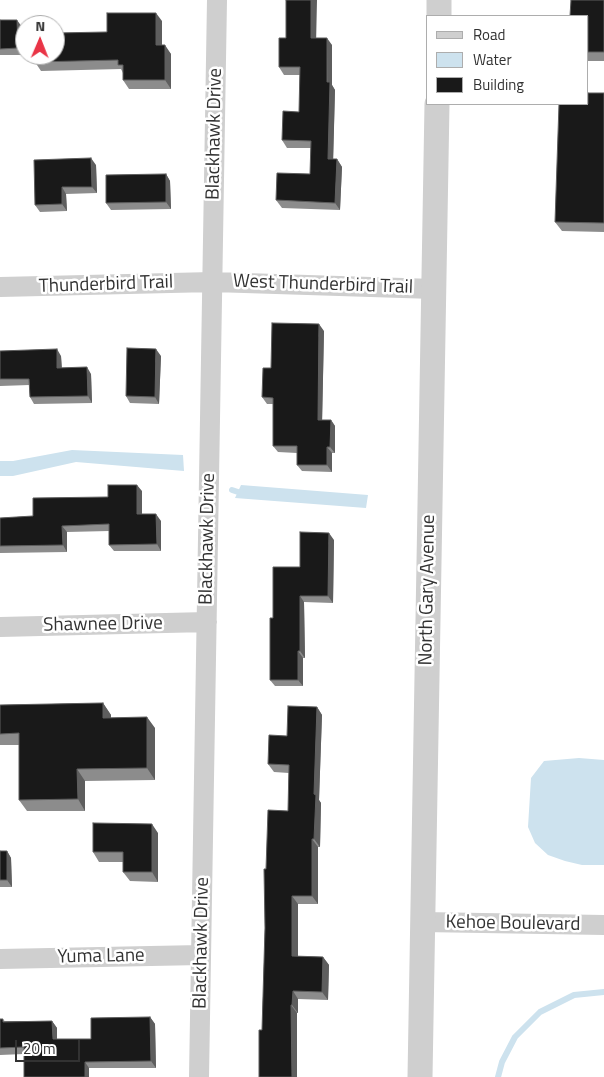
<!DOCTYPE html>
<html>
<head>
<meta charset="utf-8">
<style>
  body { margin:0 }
  #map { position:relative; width:604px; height:1077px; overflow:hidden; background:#fff; font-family:"Titillium Web",sans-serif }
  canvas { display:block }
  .legend { position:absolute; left:426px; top:15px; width:162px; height:90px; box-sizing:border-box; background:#fff; border:1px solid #adadad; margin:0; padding:6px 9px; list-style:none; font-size:15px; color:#323232 }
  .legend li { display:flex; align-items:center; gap:10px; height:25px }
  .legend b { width:25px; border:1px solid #adadad }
  .north { position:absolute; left:15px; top:15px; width:50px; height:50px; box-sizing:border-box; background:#fff; border:1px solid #adadad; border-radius:50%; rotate:1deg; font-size:14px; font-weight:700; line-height:20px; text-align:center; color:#323232 }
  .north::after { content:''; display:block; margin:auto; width:18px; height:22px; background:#e93446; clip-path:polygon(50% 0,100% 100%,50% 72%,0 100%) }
  .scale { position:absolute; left:15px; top:1040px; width:65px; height:22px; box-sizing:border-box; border:2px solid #323232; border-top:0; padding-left:6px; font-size:15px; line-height:18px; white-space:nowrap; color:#323232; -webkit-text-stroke:4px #fff; paint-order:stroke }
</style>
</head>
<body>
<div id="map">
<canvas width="604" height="1077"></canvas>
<ul class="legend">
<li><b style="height:6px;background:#cfcfcf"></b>Road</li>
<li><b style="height:14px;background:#cde2ee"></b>Water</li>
<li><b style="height:14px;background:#191919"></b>Building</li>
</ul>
<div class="north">N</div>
<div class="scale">20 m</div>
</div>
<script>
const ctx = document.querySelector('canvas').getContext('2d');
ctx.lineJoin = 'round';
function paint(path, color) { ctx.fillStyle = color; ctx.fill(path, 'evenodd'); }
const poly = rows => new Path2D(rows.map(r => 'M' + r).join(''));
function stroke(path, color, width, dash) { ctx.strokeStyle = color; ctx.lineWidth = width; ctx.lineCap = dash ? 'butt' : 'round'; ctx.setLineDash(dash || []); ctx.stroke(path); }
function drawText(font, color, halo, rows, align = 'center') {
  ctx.font = font + ' "Titillium Web",sans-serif'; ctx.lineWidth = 5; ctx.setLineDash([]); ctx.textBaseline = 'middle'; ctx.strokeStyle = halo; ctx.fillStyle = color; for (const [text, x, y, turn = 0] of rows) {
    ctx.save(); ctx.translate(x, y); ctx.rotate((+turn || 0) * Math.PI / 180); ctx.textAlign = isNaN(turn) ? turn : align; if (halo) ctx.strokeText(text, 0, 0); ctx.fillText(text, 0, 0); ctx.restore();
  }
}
const water = poly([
  [72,450,183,455,184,471,76,462,13,476,0,476,0,461,13,461],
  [241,485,368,495,366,508,235,498],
  [579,758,604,760,604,865,582,865,565,861,548,855,535,843,528,827,531,778,544,761]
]);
const stream = poly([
  [232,490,244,494],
  [498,1077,502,1062,515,1037,540,1012,574,995,604,992]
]);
const minor = poly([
  [0,287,213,282,434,289],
  [0,627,207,622],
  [422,922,604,925],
  [0,959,201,955],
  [199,1077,217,0]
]);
const tertiary = poly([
  [439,16,439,0],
  [420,1077,437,104]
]);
const wall = poly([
  [604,0,604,61,588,61,588,16],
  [0,20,22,27,23,55,0,55],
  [162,21,162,45,171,54,171,89,129,89,123,80,123,73,121,69,41,71,35,62,107,32],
  [316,38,332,45,332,85,335,90,333,159,337,159,342,167,340,210,282,208,276,200,310,174,311,148,287,148,282,140,299,112,300,75,284,75,279,67],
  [604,93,604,232,562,231,555,222],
  [96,165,97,193,66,194,67,211,40,212,35,205],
  [166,174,170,181,171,209,111,210,106,203],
  [324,331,322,420,331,420,335,426,335,453,332,453,332,472,302,471,297,465,297,453,278,452,273,446,273,404,267,404,262,397],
  [0,351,61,356,62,368,91,374,92,403,34,404,30,397,29,385,0,386],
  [161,356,159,404,130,403,126,396],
  [142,491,142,514,161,521,161,551,114,551,109,545,109,531,67,532,67,552,0,553,0,518,33,516,108,497],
  [334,540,333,603,304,602,305,658,303,658,303,686,275,686,270,680,273,618,300,567],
  [103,703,111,715,111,718,155,728,155,780,85,781,85,811,27,811,19,800,19,745,0,745,0,705],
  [317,707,322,715,319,800,321,803,320,847,318,847,318,904,298,904,298,956,323,957,329,965,328,1000,298,999,298,1013,297,1013,297,1077,259,1077,262,1030,265,928,266,869,288,811,289,773,274,772,268,764,287,736],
  [158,833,158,882,130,881,123,872,123,862,99,862,93,852],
  [0,851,7,851,11,858,12,887,0,887],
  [150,1017,155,1024,156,1068,89,1068,89,1077,24,1077,24,1054,0,1055,0,1019,5,1021,52,1021,57,1028,57,1039,91,1039]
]);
const shadedWall = poly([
  [311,0,317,0,316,45,311,38],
  [156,13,162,21,162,54,156,45],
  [17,20,22,27,23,55,18,48],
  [327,38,332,45,332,85,335,90,333,166,328,159],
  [165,45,171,54,171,89,165,80],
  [91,158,96,165,97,193,92,187],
  [337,159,342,167,340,210,335,203],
  [166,174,170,181,171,209,166,202],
  [62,187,66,194,67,211,62,204],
  [319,324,324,331,322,426,318,420],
  [57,349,61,356,62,374,57,368],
  [156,349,161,356,159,404,155,397],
  [87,367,91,374,92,403,88,396],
  [331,420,335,426,335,453,330,447],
  [327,447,332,453,332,472,327,465],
  [137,485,142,491,142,521,137,514],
  [156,514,161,521,161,551,157,544],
  [62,526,67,532,67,552,63,545],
  [329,533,334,540,333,603,328,596],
  [300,596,304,602,305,658,300,651],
  [298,651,303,658,303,686,298,680],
  [103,703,111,715,111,729,103,718],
  [317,707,322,715,319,800,321,803,320,847,314,839,314,794],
  [147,717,155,728,155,780,147,768],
  [77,769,85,781,85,811,78,799],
  [152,824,158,833,158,882,152,872],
  [312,839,318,847,318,904,312,896],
  [7,851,11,858,12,887,7,880],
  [292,896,298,904,298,964,292,956],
  [323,957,329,965,328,1000,322,992],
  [293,991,298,999,298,1013,292,1005],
  [291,1005,297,1013,297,1077,292,1077],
  [150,1017,155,1024,156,1068,151,1061],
  [52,1021,57,1028,57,1046,53,1039],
  [85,1062,89,1068,89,1077,85,1077]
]);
const building = poly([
  [286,0,311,0,311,38,327,38,327,82,330,82,328,159,337,159,335,203,276,200,277,173,310,174,311,141,282,140,283,111,299,112,300,67,279,67,279,38,286,38,286,0],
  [571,0,604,0,604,52,588,52,588,16,570,16,571,0],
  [107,13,156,13,156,45,165,45,165,80,123,80,123,65,118,65,118,60,35,62,35,55,55,55,55,33,107,32,107,13],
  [0,20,17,20,18,48,0,49,0,20],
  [588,93,604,93,604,223,555,222,559,104,588,104,588,93],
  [91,158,92,187,62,187,62,204,35,205,34,160,91,158],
  [166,174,166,202,106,203,106,175,166,174],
  [272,323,319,324,318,420,331,420,330,447,327,447,327,465,297,465,297,446,273,446,273,398,262,397,263,368,271,368,272,323],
  [127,348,156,349,155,397,126,396,127,348],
  [57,349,57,368,87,367,88,396,30,397,29,379,0,379,0,351,57,349],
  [108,485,137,485,137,514,156,514,157,544,109,545,109,524,62,526,63,545,0,546,0,518,33,516,33,498,108,497,108,485],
  [300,532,329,533,328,596,300,596,300,651,298,651,298,680,270,680,270,618,273,618,273,567,300,567,300,532],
  [103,703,103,718,147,717,147,768,77,769,78,799,19,800,19,733,0,734,0,705,103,703],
  [288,706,317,707,314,794,316,795,314,839,312,839,312,896,292,896,292,956,323,957,322,992,293,991,292,1005,291,1005,292,1077,259,1077,259,1030,262,1030,265,928,264,869,266,869,268,810,288,811,289,765,268,764,269,735,287,736,288,706],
  [93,823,152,824,152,872,123,872,123,852,93,852,93,823],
  [0,851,7,851,7,880,0,880,0,851],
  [150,1017,151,1061,85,1062,85,1077,24,1077,24,1047,0,1048,0,1019,3,1019,3,1022,52,1021,53,1039,91,1039,91,1018,150,1017]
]);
const streetNames = [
  ["Blackhawk Drive",215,134,-89],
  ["Thunderbird Trail",106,285,-2],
  ["West Thunderbird Trail",323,285,2],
  ["Blackhawk Drive",208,539,-89],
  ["North Gary Avenue",428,590,-89],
  ["Shawnee Drive",103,625,-1],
  ["Kehoe Boulevard",513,924,1],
  ["Blackhawk Drive",202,943,-89],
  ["Yuma Lane",101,957,-1]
];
paint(water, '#cde2ee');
stroke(stream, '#cde2ee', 6);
stroke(minor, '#cfcfcf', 20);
stroke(tertiary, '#cfcfcf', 25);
paint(wall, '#8c8c8c');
paint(shadedWall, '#5e5e5e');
paint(building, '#191919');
stroke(building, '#5e5e5e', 1);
drawText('19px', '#323232', '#fff', streetNames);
</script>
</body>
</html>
